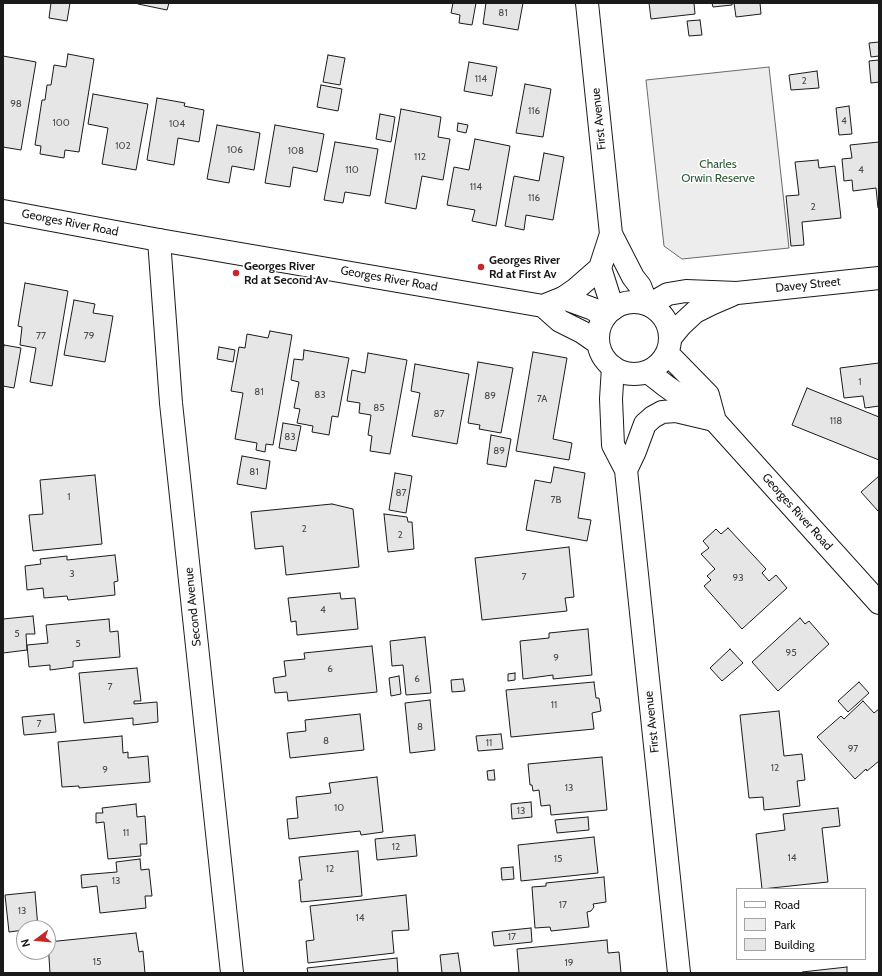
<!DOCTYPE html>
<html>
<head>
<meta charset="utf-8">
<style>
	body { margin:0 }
	#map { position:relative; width:882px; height:976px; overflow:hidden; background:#fff; font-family:Cabin,sans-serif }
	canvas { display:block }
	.frame { position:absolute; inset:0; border:4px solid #1a1a1a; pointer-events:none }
	.legend { position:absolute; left:736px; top:888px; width:130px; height:72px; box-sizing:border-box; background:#fff; border:1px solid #a3a3a3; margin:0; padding:5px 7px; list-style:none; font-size:12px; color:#1a1a1a }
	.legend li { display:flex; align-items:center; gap:8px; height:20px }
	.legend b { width:20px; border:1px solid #a3a3a3 }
	.north { position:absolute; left:16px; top:920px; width:40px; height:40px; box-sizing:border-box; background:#fff; border:1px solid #a3a3a3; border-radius:50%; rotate:254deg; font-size:11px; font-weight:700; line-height:16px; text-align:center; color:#1a1a1a }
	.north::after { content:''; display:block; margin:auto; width:14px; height:18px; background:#c62828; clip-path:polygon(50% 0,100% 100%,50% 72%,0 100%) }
</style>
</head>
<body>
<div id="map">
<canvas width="882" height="976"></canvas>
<div class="frame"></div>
<ul class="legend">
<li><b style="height:5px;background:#fff"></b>Road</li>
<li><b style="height:11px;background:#ededed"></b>Park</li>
<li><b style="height:11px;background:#e6e6e6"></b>Building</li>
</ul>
<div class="north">N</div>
</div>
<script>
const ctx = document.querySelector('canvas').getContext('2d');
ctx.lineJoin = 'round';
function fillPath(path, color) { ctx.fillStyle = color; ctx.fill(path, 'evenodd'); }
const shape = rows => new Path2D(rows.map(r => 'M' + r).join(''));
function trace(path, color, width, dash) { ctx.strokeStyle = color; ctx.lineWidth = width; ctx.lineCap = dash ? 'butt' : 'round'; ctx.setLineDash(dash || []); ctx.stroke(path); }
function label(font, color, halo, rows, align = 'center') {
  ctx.font = font + ' Cabin,sans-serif'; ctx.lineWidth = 3; ctx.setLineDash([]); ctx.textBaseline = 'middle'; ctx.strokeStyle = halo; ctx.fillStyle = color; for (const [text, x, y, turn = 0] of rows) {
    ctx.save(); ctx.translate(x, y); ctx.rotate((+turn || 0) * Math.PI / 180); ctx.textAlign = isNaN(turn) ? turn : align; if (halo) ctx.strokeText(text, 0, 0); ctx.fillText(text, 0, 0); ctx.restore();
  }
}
const green = shape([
	[769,67,789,248,682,259,664,246,646,80,769,67]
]);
const building = shape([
	[51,3,70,3,67,21,49,18,51,3],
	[138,3,169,3,167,10,138,4,138,3],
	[453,3,476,3,472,25,459,23,460,15,451,13,453,3],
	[486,3,523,3,518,30,483,24,486,3],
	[649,3,694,3,695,14,651,19,649,3],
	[712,3,732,3,732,5,713,7,712,3],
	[734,3,760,3,761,14,736,17,734,3],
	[700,20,702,35,689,36,687,21,700,20],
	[879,42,879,56,871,57,869,43,879,42],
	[68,54,94,59,79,152,65,150,64,158,40,154,41,146,35,145,42,100,45,100,47,85,51,85,54,65,66,67,68,54],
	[328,55,345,58,340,85,323,82,328,55],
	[3,56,36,62,21,150,3,147,3,56],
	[879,60,879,82,871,83,869,61,879,60],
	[469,62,497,67,492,96,464,91,469,62],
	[817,71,819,88,791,90,789,75,817,71],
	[525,84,551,89,543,137,516,133,525,84],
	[321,85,342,89,338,111,317,107,321,85],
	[93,94,148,104,136,170,102,164,108,128,88,124,93,94],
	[157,98,185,103,184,106,204,110,199,142,178,138,174,165,147,160,157,98],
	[849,106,852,134,839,135,836,108,849,106],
	[401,109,441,117,438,137,450,139,443,180,422,176,416,209,385,203,401,109],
	[380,114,395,117,391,142,376,139,380,114],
	[458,123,468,125,466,133,457,131,458,123],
	[217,125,260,133,254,170,232,166,229,183,207,179,217,125],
	[275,125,324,134,317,172,293,167,290,187,265,183,275,125],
	[475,139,510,146,496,226,472,221,475,210,447,205,454,167,469,170,475,139],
	[335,142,378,149,370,196,345,192,343,203,324,200,335,142],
	[879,142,879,208,878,208,876,188,853,191,852,180,844,181,842,159,852,158,850,145,879,142],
	[544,153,564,157,553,220,526,215,524,230,505,226,514,176,539,181,544,153],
	[818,160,819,168,835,166,841,218,802,222,804,245,791,246,786,196,799,195,795,162,818,160],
	[25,283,68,291,52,386,30,382,36,348,20,345,22,327,18,326,25,283],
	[74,300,95,304,93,313,113,316,105,362,64,355,74,300],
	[270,331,292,335,273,445,266,444,265,452,256,450,257,443,235,439,243,393,231,391,239,347,245,348,247,334,268,338,270,331],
	[4,345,21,348,14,388,3,386,3,352,4,345],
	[219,347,235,350,233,362,217,359,219,347],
	[304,350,349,358,338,417,332,416,329,435,312,432,313,426,297,423,300,409,294,408,299,382,291,380,294,359,303,360,304,350],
	[533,352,567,358,553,439,572,443,569,460,516,451,533,352],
	[368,353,407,360,390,454,370,451,372,436,368,435,371,415,359,413,360,403,347,401,352,370,365,373,368,353],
	[478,362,513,368,501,433,479,429,480,425,468,423,478,362],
	[879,363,879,406,865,408,863,396,844,398,840,368,879,363],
	[415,364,469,374,457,444,412,436,420,393,411,391,415,364],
	[807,388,879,417,879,460,792,425,807,388],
	[283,423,301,426,296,451,279,448,283,423],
	[491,435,511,439,506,467,487,464,491,435],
	[242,456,270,461,266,489,237,484,242,456],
	[554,467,585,473,578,518,591,520,587,541,526,530,535,480,551,483,554,467],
	[395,473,412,476,406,513,389,510,395,473],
	[95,475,102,544,33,551,29,515,43,514,40,480,95,475],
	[879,476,879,511,878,511,861,492,879,476],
	[332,504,353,509,359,567,286,575,283,546,255,549,251,512,332,504],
	[384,514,407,517,408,522,412,522,414,549,388,552,384,514],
	[728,528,766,569,762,573,769,581,776,575,787,588,742,629,704,586,711,580,707,576,715,569,701,554,709,548,703,541,716,529,721,534,728,528],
	[569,547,574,597,565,598,567,611,482,620,475,558,569,547],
	[115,555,118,581,114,582,115,595,68,600,67,596,44,598,43,588,27,590,25,566,41,564,40,559,67,556,67,560,115,555],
	[340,593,341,599,355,598,358,629,297,635,296,621,291,622,288,598,340,593],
	[33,616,35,634,26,634,27,650,3,653,3,619,33,616],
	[800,618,805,624,809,621,829,644,778,691,752,662,800,618],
	[109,619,110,632,118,631,120,657,73,661,73,667,50,670,50,665,29,667,27,645,48,643,46,625,109,619],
	[588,629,592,675,553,679,553,675,523,679,520,641,549,638,549,633,588,629],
	[425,637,431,693,406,695,403,665,392,666,390,641,425,637],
	[372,646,377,692,288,701,287,692,275,693,273,678,286,676,284,661,305,659,304,653,372,646],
	[730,649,743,663,722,681,710,668,730,649],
	[137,668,141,701,134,701,134,704,157,702,158,722,133,725,133,718,84,723,79,673,137,668],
	[515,673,515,680,508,681,508,674,515,673],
	[399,676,401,694,391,696,389,678,399,676],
	[463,679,465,691,452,692,451,680,463,679],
	[594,682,596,698,599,698,601,711,592,713,594,729,511,737,506,690,594,682],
	[859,682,869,693,848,712,838,701,859,682],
	[430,700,435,750,410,753,405,703,430,700],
	[863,701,874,713,879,709,879,761,867,771,866,769,855,779,817,737,841,716,844,719,863,701],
	[779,711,784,756,802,754,805,780,797,781,800,806,764,810,763,797,749,798,740,715,779,711],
	[54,714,56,732,24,735,22,717,54,714],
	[360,714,364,750,290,758,287,733,306,731,305,720,360,714],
	[501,734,503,749,478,751,476,736,501,734],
	[122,736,123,753,128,752,128,758,148,756,150,782,79,788,79,786,62,787,58,742,122,736],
	[602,757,607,810,551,815,550,805,541,806,539,790,533,791,532,785,530,785,528,764,602,757],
	[494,770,495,780,488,780,487,771,494,770],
	[377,777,383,832,361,835,360,831,289,839,287,819,298,818,296,797,331,793,329,783,377,777],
	[531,802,532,817,512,819,511,804,531,802],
	[136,804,137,817,145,816,147,844,140,844,141,856,108,859,104,822,96,823,96,813,103,813,102,808,136,804],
	[838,808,840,826,822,828,828,882,762,889,756,834,785,830,783,814,838,808],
	[588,817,589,830,557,833,555,820,588,817],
	[415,835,417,856,377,860,375,839,415,835],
	[594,837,598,873,521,881,518,845,594,837],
	[358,851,362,896,301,902,299,880,302,880,299,857,358,851],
	[140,859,141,870,149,869,152,896,145,896,146,908,100,913,97,886,82,888,81,875,117,872,116,862,140,859],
	[513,867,514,879,502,880,501,868,513,867],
	[604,877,606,902,593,904,594,907,591,911,587,912,589,927,551,931,550,927,535,928,532,887,546,886,546,883,604,877],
	[35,892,38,928,24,928,24,930,9,932,5,895,35,892],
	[406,895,409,930,392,931,394,953,308,963,306,941,314,940,310,906,406,895],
	[531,928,532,942,494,946,492,932,531,928],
	[136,933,139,952,143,951,145,973,50,973,48,942,136,933],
	[607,940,608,953,619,952,621,973,519,973,517,949,607,940],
	[458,953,461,973,442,973,440,955,458,953],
	[397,958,398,973,308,973,307,968,397,958],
	[847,967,847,973,802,973,802,972,847,967]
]);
const street = shape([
	[587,3,611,234,633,277,640,286,647,304],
	[611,234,600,268,613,309],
	[159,240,171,403,232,973],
	[563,298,576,289,600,268],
	[649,305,668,294,686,291,737,293,879,278],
	[671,337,681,325,695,312,711,304,732,295],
	[613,367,611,399,613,445,626,470,679,973],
	[626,470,635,451,645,424,653,417,662,412,676,411,714,420]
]);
const secondary = shape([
	[3,211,159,240,543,306,560,321,582,332,598,343],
	'598 338a36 36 0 1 1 72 0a36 36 0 1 1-72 0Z',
	[543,306,563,298,593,309,605,317],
	[667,353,708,395,715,421],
	[648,372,666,386,715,421,879,603]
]);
const markers = [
	[481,267,4,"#c62828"],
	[236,273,4,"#c62828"]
];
const numberNames = [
	["81",503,13],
	["114",481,79],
	["2",804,81],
	["98",16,104],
	["116",534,111],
	["4",844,121],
	["100",61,123],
	["104",177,124],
	["102",123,146],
	["106",235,150],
	["108",296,151],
	["112",420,157],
	["110",352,170],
	["4",861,170],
	["114",476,187],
	["116",534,198],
	["2",813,207],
	["77",41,336],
	["79",89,336],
	["1",860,382],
	["81",259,392],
	["83",320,395],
	["89",490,396],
	["7A",542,399],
	["85",379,408],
	["87",439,414],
	["118",836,421],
	["83",290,437],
	["89",499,451],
	["81",254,472],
	["87",401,493],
	["1",69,497],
	["7B",556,500],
	["2",304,529],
	["2",400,535],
	["3",72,574],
	["7",524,577],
	["93",738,578],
	["4",323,610],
	["5",17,634],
	["5",78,644],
	["95",791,653],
	["9",556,658],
	["6",330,669],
	["6",417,679],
	["7",110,687],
	["11",554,705],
	["7",39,724],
	["8",420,727],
	["8",326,741],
	["11",489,743],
	["97",853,749],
	["12",775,768],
	["9",105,770],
	["13",569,788],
	["10",339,808],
	["13",521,811],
	["11",126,833],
	["12",396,847],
	["14",792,858],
	["15",558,859],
	["12",330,869],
	["13",116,881],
	["17",563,905],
	["13",22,911],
	["14",360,918],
	["17",512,937],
	["15",97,962],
	["19",569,963]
];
const streetNames = [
	["First Avenue",599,119,-96],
	["Georges River Road",70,223,11],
	["Georges River Road",389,279,10],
	["Davey Street",808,285,-6],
	["Georges River Road",797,512,48],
	["Second Avenue",193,607,-96],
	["First Avenue",652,722,-96]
];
const parkNames = [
	["Charles",718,164],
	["Orwin Reserve",718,178]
];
const poiNames = [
	["Georges River",489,260],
	["Rd at First Av",489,274],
	["Georges River",244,266],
	["Rd at Second Av",244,280]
];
fillPath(green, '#ededed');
trace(green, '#6a6a6a', 1);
fillPath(building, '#e6e6e6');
trace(building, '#1a1a1a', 1);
trace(street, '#1a1a1a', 24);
trace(secondary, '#1a1a1a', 24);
trace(street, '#fff', 22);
trace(secondary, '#fff', 22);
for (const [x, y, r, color] of markers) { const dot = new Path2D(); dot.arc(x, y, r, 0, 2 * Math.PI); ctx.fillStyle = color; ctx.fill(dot); trace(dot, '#fff', 1.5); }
label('10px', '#4d4d4d', null, numberNames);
label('12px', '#1a1a1a', '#fff', streetNames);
label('12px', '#2b5a34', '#fff', parkNames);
label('bold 12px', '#1a1a1a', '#fff', poiNames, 'left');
</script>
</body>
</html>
